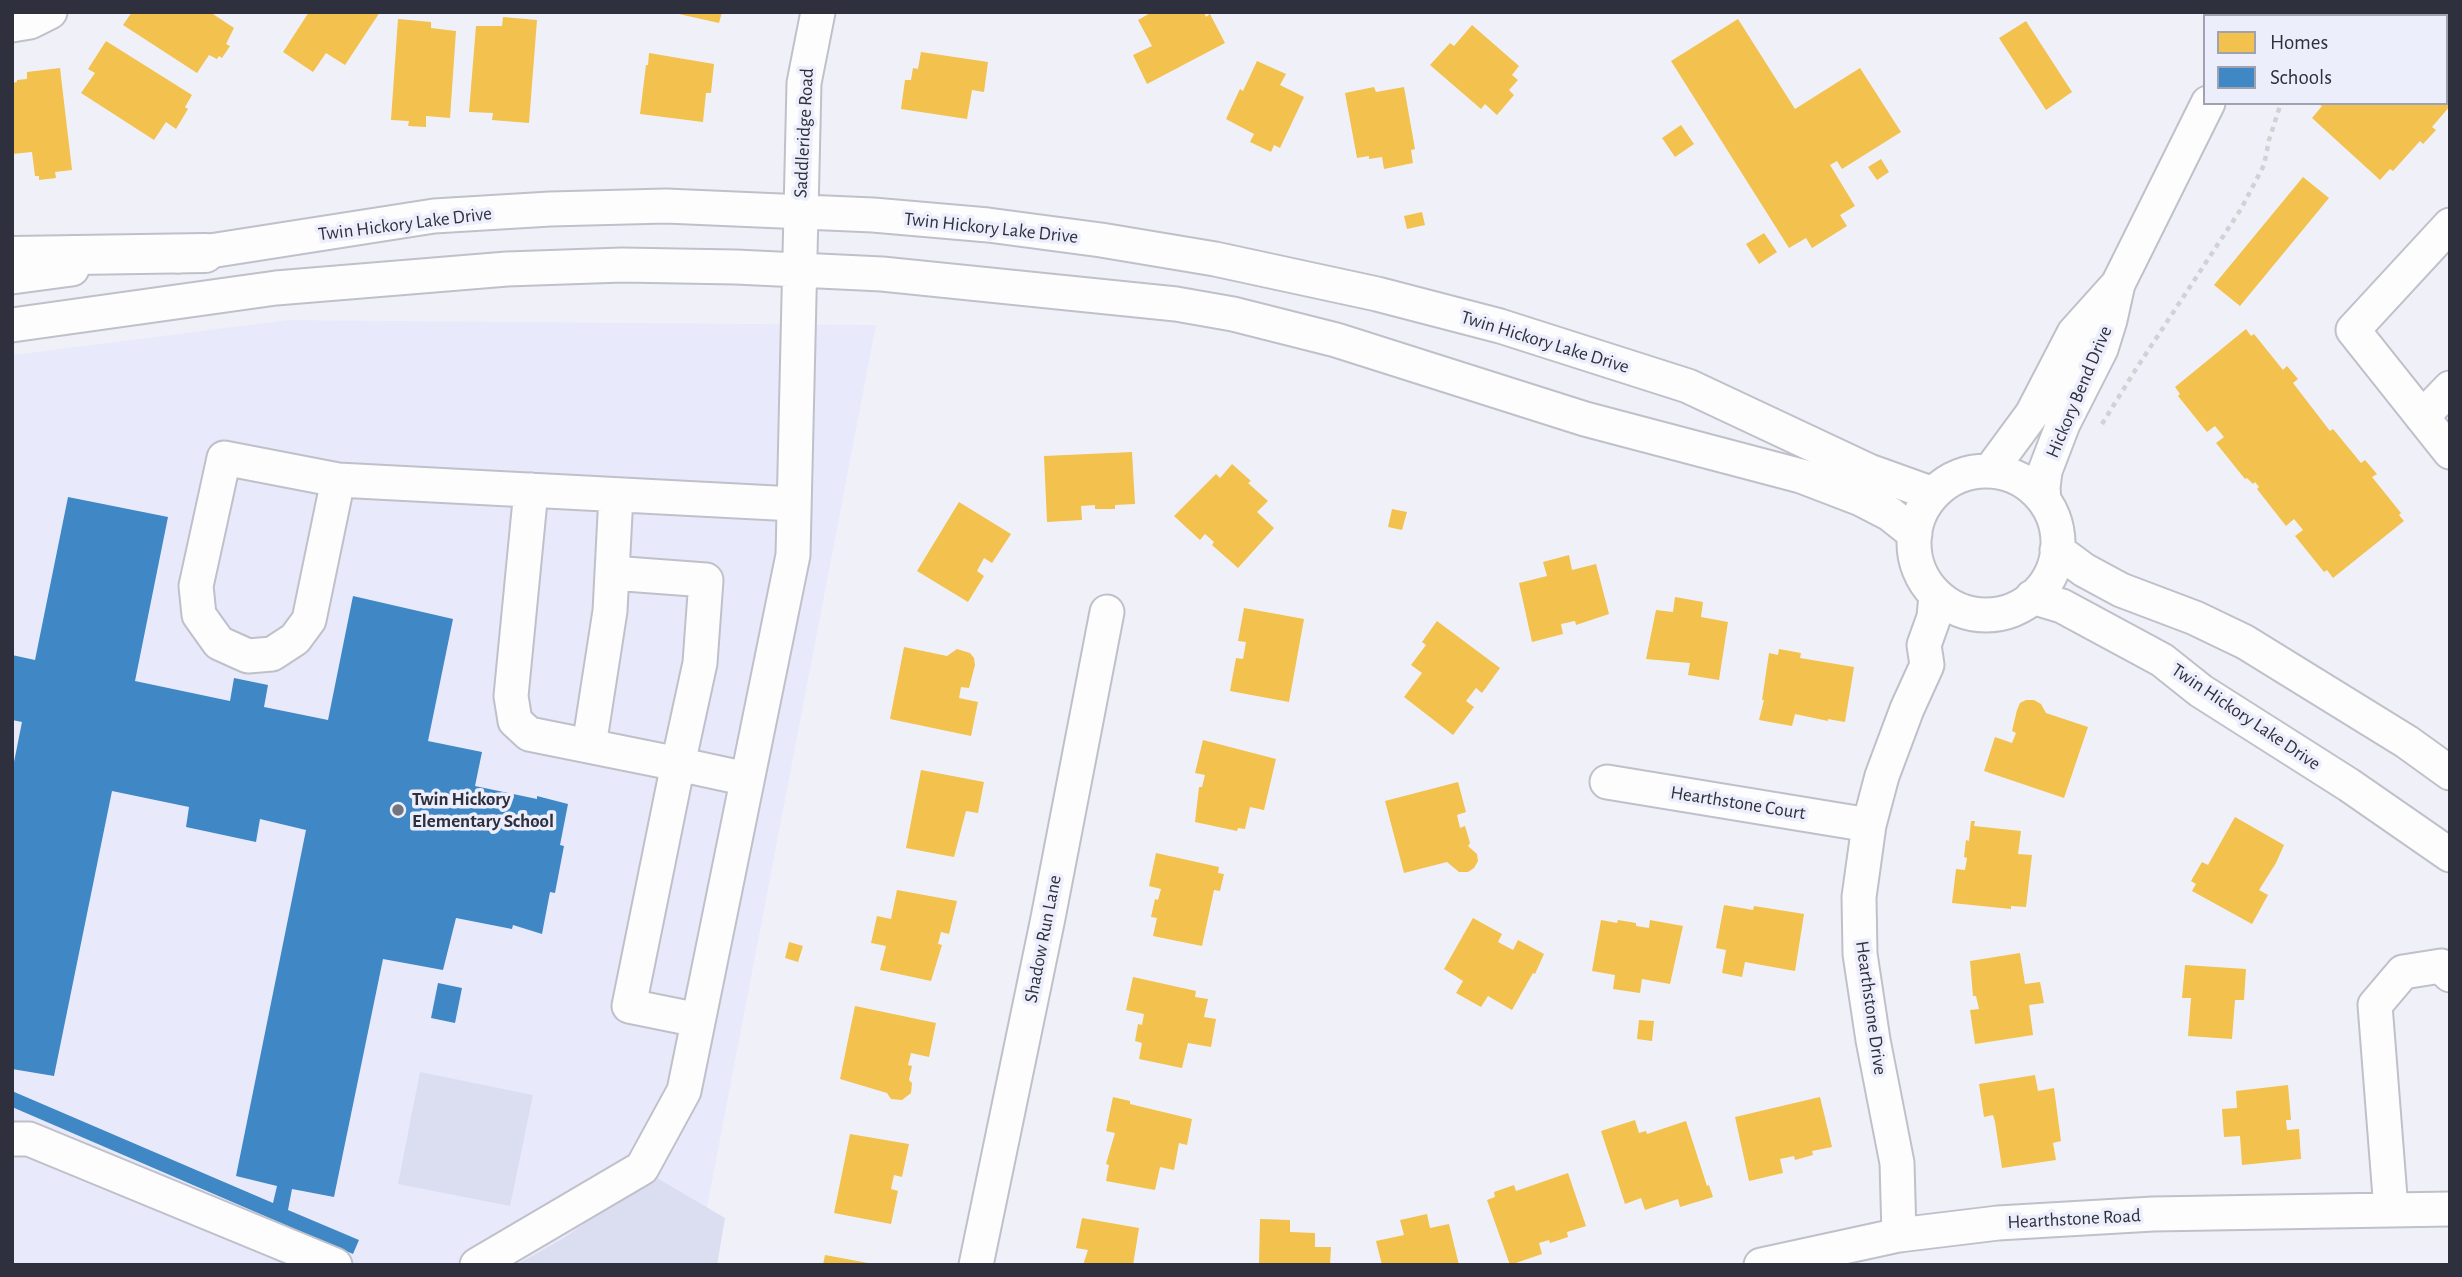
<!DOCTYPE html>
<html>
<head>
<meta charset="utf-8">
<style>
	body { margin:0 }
	#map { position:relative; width:2462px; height:1277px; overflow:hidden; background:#f0f1f8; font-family:"Alegreya Sans",sans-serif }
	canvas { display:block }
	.frame { position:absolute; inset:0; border:14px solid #2f303d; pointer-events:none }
	.legend { position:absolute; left:2203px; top:14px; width:245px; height:91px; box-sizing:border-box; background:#edeefc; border:2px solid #a1a2b0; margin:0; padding:9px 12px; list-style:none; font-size:21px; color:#2f303d }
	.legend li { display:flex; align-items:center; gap:14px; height:35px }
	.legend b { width:35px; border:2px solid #a1a2b0 }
</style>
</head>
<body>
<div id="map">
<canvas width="2462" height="1277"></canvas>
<div class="frame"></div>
<ul class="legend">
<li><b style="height:19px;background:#f2c14e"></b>Homes</li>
<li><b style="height:19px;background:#3f88c5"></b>Schools</li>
</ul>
</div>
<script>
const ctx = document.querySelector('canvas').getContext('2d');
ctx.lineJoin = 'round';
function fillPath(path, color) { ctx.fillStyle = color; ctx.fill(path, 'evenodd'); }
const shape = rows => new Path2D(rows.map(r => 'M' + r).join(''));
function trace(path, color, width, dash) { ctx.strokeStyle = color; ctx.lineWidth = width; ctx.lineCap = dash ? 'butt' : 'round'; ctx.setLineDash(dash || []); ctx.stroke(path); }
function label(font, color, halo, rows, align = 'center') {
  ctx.font = font + ' "Alegreya Sans",sans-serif'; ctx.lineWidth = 7; ctx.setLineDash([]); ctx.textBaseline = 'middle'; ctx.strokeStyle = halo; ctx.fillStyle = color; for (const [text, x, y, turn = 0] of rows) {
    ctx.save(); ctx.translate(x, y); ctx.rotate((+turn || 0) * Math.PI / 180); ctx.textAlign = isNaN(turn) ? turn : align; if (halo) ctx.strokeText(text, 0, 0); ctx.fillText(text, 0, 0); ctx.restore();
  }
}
const built = shape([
	[288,320,876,325,696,1265,12,1265,12,355]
]);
const green = shape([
	[420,1072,533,1095,510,1206,398,1184],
	[652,1175,725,1218,717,1265,516,1265,564,1238]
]);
const homes = shape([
	[132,12,210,12,234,28,226,44,230,46,222,58,219,56,217,59,209,55,197,73,123,25],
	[309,12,380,12,345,65,326,53,313,72,283,52],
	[670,12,722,12,719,23],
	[1152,12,1204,12,1206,17,1210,14,1225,43,1147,84,1133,55,1152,46,1138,20],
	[2401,12,2450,12,2450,106,2432,127,2436,130,2423,144,2420,141,2393,171,2390,169,2380,180,2312,118,2322,106,2320,105,2322,103,2446,103,2446,16,2398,16],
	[503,17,537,20,529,123,492,120,493,113,469,112,476,26,502,26],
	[398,19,431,22,431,28,456,31,450,118,426,116,426,127,408,126,409,121,391,120],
	[1738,19,1795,109,1860,68,1901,132,1842,169,1837,161,1830,165,1855,206,1840,215,1847,226,1812,248,1806,238,1789,248,1671,61],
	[2026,21,2072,92,2046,110,1999,38],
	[1472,25,1519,66,1512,75,1518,80,1509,90,1514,95,1497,115,1485,104,1481,109,1430,65,1450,43,1454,46],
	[106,41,192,95,185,107,188,109,176,129,166,122,154,140,81,93,95,73,88,69],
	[921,52,988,62,984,92,972,90,967,119,901,109,905,80,911,80,913,68,918,69],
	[649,53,714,64,711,93,706,93,703,122,640,114,646,65,648,65],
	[1257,61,1286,74,1280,85,1304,97,1280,148,1274,145,1271,152,1250,142,1254,134,1226,119,1240,89,1243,91],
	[60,68,72,170,55,172,56,178,39,180,39,176,35,176,32,152,12,154,12,83,17,82,17,80,27,79,27,72],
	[1374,87,1376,92,1404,87,1415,149,1411,150,1413,163,1384,169,1382,157,1369,159,1369,156,1357,158,1345,93],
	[1681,125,1694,144,1675,157,1662,138],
	[1881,159,1889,172,1877,180,1868,167],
	[2303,177,2329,198,2240,306,2214,285],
	[1422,212,1425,225,1407,229,1404,216],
	[1764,233,1777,252,1759,264,1746,244],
	[2246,329,2251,336,2254,334,2283,370,2287,366,2298,379,2293,383,2330,431,2333,429,2361,463,2365,460,2377,474,2372,477,2401,513,2399,515,2404,521,2333,578,2327,570,2324,572,2295,536,2303,530,2294,519,2286,526,2257,489,2259,487,2255,482,2253,484,2247,478,2245,479,2216,443,2224,437,2215,426,2207,432,2178,396,2180,394,2175,387],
	[1132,452,1135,504,1115,505,1115,509,1095,509,1095,505,1081,506,1082,520,1047,522,1044,456],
	[1232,464,1251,481,1248,483,1268,501,1257,512,1274,528,1238,568,1212,545,1214,542,1205,534,1200,540,1174,516,1216,474,1220,478],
	[959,502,1011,534,992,563,984,558,977,571,984,576,968,602,917,571],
	[1392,509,1407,512,1402,530,1388,527],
	[1569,555,1572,570,1596,564,1609,614,1576,625,1575,621,1561,624,1563,634,1532,642,1519,583,1547,576,1543,562],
	[1675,597,1703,602,1701,617,1728,622,1719,680,1688,675,1690,663,1646,659,1656,610,1673,612],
	[1244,608,1304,619,1289,702,1230,691,1236,658,1243,659,1246,642,1238,641],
	[1437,621,1500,668,1482,693,1476,688,1466,701,1474,707,1453,735,1404,697,1422,673,1411,665,1426,645,1422,642],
	[904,647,947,656,957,649,970,653,974,658,975,665,969,688,961,687,959,698,978,702,971,736,890,719],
	[1779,649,1801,653,1800,658,1854,667,1845,722,1828,719,1828,721,1795,714,1792,726,1759,720,1764,700,1762,700,1769,653,1778,655],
	[2026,700,2034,700,2041,704,2046,713,2088,727,2064,798,1984,771,1995,737,2012,743,2016,733,2012,731,2017,710,2020,703],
	[1203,740,1276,759,1264,810,1250,807,1245,829,1238,828,1237,831,1195,822,1199,787,1202,787,1205,775,1195,773],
	[921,770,984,782,978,813,966,811,954,857,906,848],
	[1458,782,1466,812,1457,815,1460,828,1465,826,1470,843,1468,846,1477,854,1478,861,1474,868,1468,872,1459,872,1447,862,1404,873,1385,801],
	[2235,817,2284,845,2276,863,2259,890,2268,895,2252,924,2192,891,2196,884,2191,881,2202,862,2208,865],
	[1971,821,1975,821,1974,826,2021,831,2018,854,2032,855,2026,907,2011,906,2011,909,1952,903,1956,869,1965,870,1967,858,1964,857,1966,840,1969,841],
	[1156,853,1219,867,1218,873,1224,874,1220,891,1214,890,1202,946,1153,936,1157,918,1151,917,1155,899,1158,900,1161,889,1149,886],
	[897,890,957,901,949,934,941,932,938,944,942,945,931,981,880,970,886,946,871,943,877,916,891,919],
	[1724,905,1753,910,1754,906,1804,914,1795,971,1745,962,1742,977,1722,973,1726,950,1716,948],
	[1473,918,1502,934,1498,942,1513,950,1518,940,1544,954,1535,974,1533,973,1512,1010,1488,996,1481,1007,1456,993,1463,981,1444,969],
	[1601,920,1617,923,1618,920,1636,923,1636,926,1649,928,1650,920,1683,926,1670,984,1642,979,1640,993,1613,989,1615,975,1592,971],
	[789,942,803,946,798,962,785,958],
	[2020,953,2025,984,2040,982,2044,1003,2029,1005,2033,1035,1975,1044,1970,1010,1979,1009,1976,996,1973,996,1970,961],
	[2185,965,2246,969,2244,1000,2235,1000,2232,1039,2188,1036,2191,998,2182,998],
	[1133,977,1196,991,1195,997,1208,999,1204,1017,1216,1019,1211,1047,1188,1043,1182,1068,1139,1059,1142,1043,1135,1041,1138,1024,1142,1025,1144,1014,1126,1010],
	[855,1006,936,1023,929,1057,911,1053,908,1065,912,1066,909,1080,912,1083,911,1093,902,1100,891,1099,887,1093,840,1079],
	[1639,1020,1654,1021,1652,1041,1637,1039],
	[2035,1075,2038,1091,2054,1088,2061,1141,2053,1143,2056,1160,2002,1168,1995,1122,1993,1115,1984,1117,1979,1084],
	[2288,1085,2291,1120,2286,1120,2287,1130,2299,1129,2301,1159,2242,1165,2240,1136,2224,1137,2222,1109,2237,1108,2236,1091],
	[1113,1097,1130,1101,1130,1104,1192,1119,1187,1145,1179,1143,1174,1170,1160,1167,1155,1190,1106,1181,1109,1165,1106,1164,1115,1133,1106,1131],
	[1820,1097,1832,1147,1812,1151,1813,1155,1795,1160,1794,1156,1780,1159,1783,1173,1749,1181,1735,1117],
	[1635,1120,1639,1133,1646,1131,1647,1134,1686,1121,1707,1186,1709,1185,1713,1197,1680,1207,1678,1199,1645,1210,1641,1198,1625,1204,1601,1131],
	[850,1134,909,1144,902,1177,894,1175,891,1189,898,1191,891,1224,834,1213],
	[1568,1173,1586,1226,1567,1232,1568,1237,1550,1243,1549,1240,1539,1243,1542,1254,1510,1265,1487,1200,1495,1197,1494,1192,1514,1185,1516,1191],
	[1427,1214,1430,1228,1449,1224,1459,1265,1382,1265,1376,1241,1404,1235,1400,1220],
	[1082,1218,1139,1228,1133,1265,1083,1265,1088,1250,1076,1248],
	[1260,1219,1290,1220,1290,1232,1315,1233,1315,1247,1331,1247,1330,1265,1259,1265],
	[825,1255,868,1263,868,1265,823,1265]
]);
const schools = shape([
	[68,497,168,517,135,681,230,701,234,678,268,685,264,707,328,720,353,596,453,619,428,741,482,752,475,786,537,799,537,796,568,804,560,845,564,846,555,893,550,892,542,934,513,925,512,929,456,918,443,970,383,959,334,1197,292,1189,288,1210,359,1240,353,1254,12,1107,12,1091,273,1203,277,1186,236,1176,306,830,260,819,256,842,186,827,189,807,112,791,54,1076,12,1069,12,772,22,722,12,720,12,655,35,660],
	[438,983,462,988,455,1023,431,1018]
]);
const path = shape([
	[2343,16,2344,12],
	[2102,424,2136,369,2241,209,2264,165,2269,140,2281,103]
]);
const minor = shape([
	[2245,16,2247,12],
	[12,25,30,22,50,12],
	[2450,225,2353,330,2450,452],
	[178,256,434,216,550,209,666,206,873,215,988,225,1101,240,1215,259,1377,294,1500,326,1688,386,1869,471,1933,494],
	[12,277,72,269],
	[2118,284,2208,103],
	[12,325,276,288,507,269,622,265,736,267,882,274,1176,304,1233,314,1336,340,1585,419,1801,476,1861,499,1890,514,1915,534],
	[2422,417,2450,388],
	[1990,471,2032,414,2074,333,2118,284,2110,320,2101,349,2063,424,2045,471,2043,488,2044,500],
	'1914 543a72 72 0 1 1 144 0a72 72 0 1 1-144 0Z',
	[338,480,309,620,295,639,272,654,248,656,219,643,199,615,196,586,224,458,338,480,794,504],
	[531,490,511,696,515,721,529,734,678,764,700,663,706,580,612,573],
	[2057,550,2084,570,2121,590,2195,618,2245,642,2407,742,2450,773],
	[2032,597,2062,606,2162,660,2201,691,2349,785,2450,855],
	[589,746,610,611,616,495],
	[1607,782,1869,825],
	[698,1020,629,1006,678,764,747,779],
	[12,1139,29,1139,335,1265],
	[2391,1210,2375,1005,2403,972,2441,966,2450,975],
	[1899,1235,1897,1163,1873,1040,1860,954,1859,897,1869,825,1882,776,1907,709,1927,665,1924,645,1934,617,1936,595],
	[477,1265,642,1168,684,1091,793,555,804,83,818,12],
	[976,1265,1048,918,1107,612],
	[1761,1265,1899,1235,1998,1223,2153,1214,2450,1209]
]);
const major = shape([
	[12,256,205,253]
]);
const markers = [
	[398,810,7,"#73747e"]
];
const streetNames = [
	["Saddleridge Road",804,133,-87],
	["Twin Hickory Lake Drive",405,224,-7],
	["Twin Hickory Lake Drive",991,228,6],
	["Twin Hickory Lake Drive",1545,342,17],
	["Hickory Bend Drive",2079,392,-67],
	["Twin Hickory Lake Drive",2246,717,34],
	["Hearthstone Court",1738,803,9],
	["Shadow Run Lane",1043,939,-79],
	["Hearthstone Drive",1871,1008,82],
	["Hearthstone Road",2074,1219,-3]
];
const poiNames = [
	["Twin Hickory",412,799],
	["Elementary School",412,821]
];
fillPath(built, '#e8eafb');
fillPath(green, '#dbddf1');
fillPath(homes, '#f2c14e');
fillPath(schools, '#3f88c5');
trace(minor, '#bfc0c9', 37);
trace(major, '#bfc0c9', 42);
trace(path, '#d1d2d4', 4.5, [5, 5]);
trace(minor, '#fdfdfe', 33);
trace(major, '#fdfdfe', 38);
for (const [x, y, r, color] of markers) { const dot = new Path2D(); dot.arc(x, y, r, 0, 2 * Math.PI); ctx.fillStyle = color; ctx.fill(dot); trace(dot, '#edeefc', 2.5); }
label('19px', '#2f303d', '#edeefc', streetNames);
label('bold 19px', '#2f303d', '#edeefc', poiNames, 'left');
</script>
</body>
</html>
